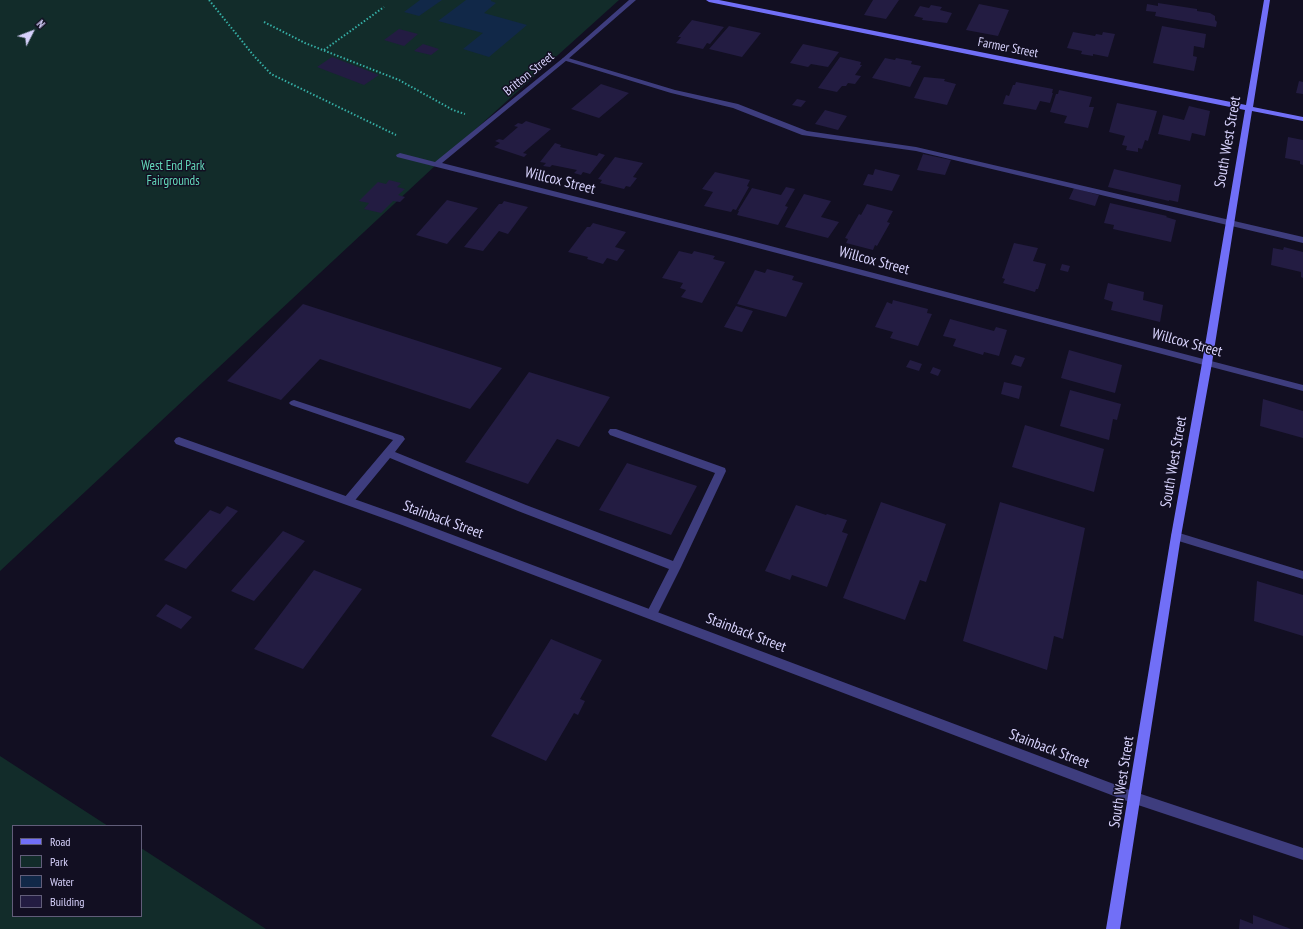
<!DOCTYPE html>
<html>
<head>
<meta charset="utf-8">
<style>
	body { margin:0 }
	#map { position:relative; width:1303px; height:929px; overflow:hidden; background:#120f22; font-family:"PT Sans Narrow",sans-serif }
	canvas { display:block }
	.legend { position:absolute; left:12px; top:825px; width:130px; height:92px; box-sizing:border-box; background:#120f22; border:1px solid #615d79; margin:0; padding:5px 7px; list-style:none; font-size:12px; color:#d7d2fc }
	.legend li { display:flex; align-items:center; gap:8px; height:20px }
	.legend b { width:20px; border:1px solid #615d79 }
	.north { position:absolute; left:12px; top:12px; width:40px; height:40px; -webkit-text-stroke:3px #120f22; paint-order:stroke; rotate:48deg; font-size:11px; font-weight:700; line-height:16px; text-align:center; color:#d7d2fc }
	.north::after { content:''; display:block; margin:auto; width:14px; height:18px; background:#d7d2fc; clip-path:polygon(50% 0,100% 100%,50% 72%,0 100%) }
</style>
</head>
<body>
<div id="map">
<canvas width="1303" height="929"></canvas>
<ul class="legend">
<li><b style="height:5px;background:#716ff7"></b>Road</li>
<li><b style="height:11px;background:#122c2a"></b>Park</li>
<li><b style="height:11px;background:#112848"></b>Water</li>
<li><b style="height:11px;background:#231c42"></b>Building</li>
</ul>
<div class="north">N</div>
</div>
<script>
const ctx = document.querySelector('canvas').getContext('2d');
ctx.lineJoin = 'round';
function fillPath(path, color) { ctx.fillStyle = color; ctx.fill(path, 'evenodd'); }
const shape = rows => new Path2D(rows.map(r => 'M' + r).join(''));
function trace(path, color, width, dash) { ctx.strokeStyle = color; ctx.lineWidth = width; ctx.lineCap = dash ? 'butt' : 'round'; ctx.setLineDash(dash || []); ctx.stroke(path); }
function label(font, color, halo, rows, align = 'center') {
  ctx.font = font + ' "PT Sans Narrow",sans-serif'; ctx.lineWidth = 3; ctx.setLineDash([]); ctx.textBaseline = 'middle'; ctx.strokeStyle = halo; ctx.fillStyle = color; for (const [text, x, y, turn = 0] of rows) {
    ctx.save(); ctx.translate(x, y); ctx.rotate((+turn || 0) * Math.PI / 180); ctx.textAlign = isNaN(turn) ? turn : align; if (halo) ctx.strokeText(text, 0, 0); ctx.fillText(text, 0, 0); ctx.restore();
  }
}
const green = shape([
	[0,0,619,0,437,164,0,571],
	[0,756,108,826,13,826,13,916,141,916,141,848,266,929,0,929]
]);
const water = shape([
	[420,0,442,0,419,16,404,12],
	[466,0,491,0,491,1,496,3,484,13,527,25,489,57,463,49,483,33,438,21]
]);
const building = shape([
	[873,0,899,0,886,19,864,15],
	[1158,3,1197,9,1197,11,1210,13,1215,16,1215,20,1217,22,1216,27,1155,16,1156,12,1146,11,1147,4,1158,6],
	[979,4,1009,10,998,36,966,30],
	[931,5,942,7,940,10,952,13,947,23,922,20,923,18,914,16,920,6,929,8],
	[692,20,724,27,710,44,707,43,703,49,676,43,681,37,678,37],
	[729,26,761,33,742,57,709,49],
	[1162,26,1206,34,1204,48,1194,46,1193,56,1197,57,1194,71,1153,63],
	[399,29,418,34,404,46,384,40],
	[1073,32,1095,36,1096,34,1102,35,1103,32,1115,34,1108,57,1093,54,1093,56,1081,54,1082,51,1067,48],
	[423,44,439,49,431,55,414,51],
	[803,44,839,52,828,67,811,64,808,67,790,63],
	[332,57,379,75,364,85,317,67],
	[840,57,861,62,860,65,862,65,855,75,861,76,855,84,848,83,846,86,842,86,837,92,818,88],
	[885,58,895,60,896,58,912,61,911,64,921,66,910,87,872,78],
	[924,77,945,79,944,81,956,84,947,105,914,98],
	[1299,81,1303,82,1303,94,1296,93],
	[1016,82,1053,89,1052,93,1053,93,1050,103,1040,101,1036,110,1003,104,1006,95,1009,96,1013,85,1015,85],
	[601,84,629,93,599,118,571,109],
	[1059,90,1092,97,1089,107,1094,107,1088,128,1064,123,1067,116,1050,112,1056,94,1058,94],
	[797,99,806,101,801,107,792,105],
	[1117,103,1157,111,1148,141,1145,140,1142,149,1138,148,1138,152,1126,150,1127,146,1122,145,1125,136,1109,132],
	[1189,106,1210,111,1205,136,1192,133,1190,141,1158,134,1163,115,1184,120],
	[825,110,847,116,838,130,815,124],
	[526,121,551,129,523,153,527,154,524,157,494,147,500,143,495,141,499,139,503,140,518,127,514,126,518,123,522,124],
	[1288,137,1303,140,1303,165,1300,164,1300,161,1285,158],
	[555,143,561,145,560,147,597,156,599,153,605,155,590,174,583,172,581,175,574,173,577,170,552,165,550,167,543,166,546,163,540,162],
	[923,154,951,160,945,175,917,170],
	[615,157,643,163,633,177,637,178,630,187,626,186,624,189,600,183,602,180,598,179],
	[875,169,900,175,892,191,863,185,868,174,873,175],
	[1114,169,1181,185,1178,202,1169,200,1169,201,1108,187],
	[715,172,750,180,747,186,749,187,736,210,733,209,731,212,704,206,713,192,702,189],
	[389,180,401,183,397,187,405,189,398,195,405,197,400,202,393,201,381,213,364,209,369,203,359,201,378,182,386,184],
	[786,187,795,189,785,206,788,207,778,225,737,215,739,211,738,211,752,188,781,195],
	[1074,188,1099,195,1095,206,1069,199],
	[804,194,831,201,821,217,839,222,828,238,785,227],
	[447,200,478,208,447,244,416,235],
	[504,201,528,207,508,234,499,231,483,251,464,247,499,204,502,204],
	[1110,203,1167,216,1166,217,1176,220,1171,242,1113,229,1114,225,1104,223],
	[867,204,893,211,887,222,890,223,877,246,875,245,873,250,846,243,848,239,845,238,859,214,861,215],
	[593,223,626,232,615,247,625,250,617,261,607,258,603,264,587,259,588,257,568,252,587,227,590,227],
	[1014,243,1038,248,1033,261,1046,264,1038,289,1036,289,1035,292,1003,283,1005,279,1002,278],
	[1284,247,1303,252,1303,278,1301,277,1301,272,1271,265,1273,248,1283,250],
	[679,251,692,254,694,251,715,256,713,259,725,262,702,303,681,297,686,290,680,288,683,283,662,278],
	[1062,264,1070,266,1068,272,1060,270],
	[767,269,794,276,792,280,803,283,786,317,737,304,755,270,765,273],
	[1108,283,1144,292,1143,300,1163,305,1160,322,1111,310,1113,302,1104,299],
	[893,300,928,309,927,313,932,314,918,346,890,338,893,332,875,327,887,302,892,304],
	[303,304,502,368,470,409,320,359,281,400,227,381],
	[736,306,753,311,742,332,724,327],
	[950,319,994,331,996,327,1007,330,999,356,984,352,983,355,953,346,956,339,943,336],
	[1069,350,1122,365,1115,393,1061,378],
	[1015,355,1025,358,1021,367,1011,364],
	[910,360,922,364,919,371,906,367],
	[933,367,941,370,938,376,930,373],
	[529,372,610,397,579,447,557,439,528,484,465,462],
	[1004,382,1022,386,1019,399,1001,394],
	[1070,390,1121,404,1117,420,1113,419,1109,440,1060,426],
	[1263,399,1303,411,1303,438,1260,426],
	[1025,425,1104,449,1094,492,1012,467],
	[627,463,697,486,671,535,599,510],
	[881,502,946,524,926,582,920,580,905,620,843,598],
	[1000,502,1085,528,1063,639,1054,636,1047,670,963,641],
	[796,505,826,515,827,514,847,520,842,532,848,534,827,587,792,575,790,580,765,571],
	[227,506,238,511,186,569,164,560,210,510,220,514],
	[283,531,305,541,254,601,231,591],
	[314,570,362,589,303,669,254,649],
	[1257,581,1303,595,1303,636,1254,621],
	[166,604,192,617,181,629,156,616],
	[551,639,602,660,580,699,585,701,578,715,574,713,546,761,491,736],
	[1253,915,1291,929,1239,929,1240,919,1253,924]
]);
const path = shape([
	[209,0,254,56,271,74,396,135],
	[264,22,305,43,399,80,453,110,465,114],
	[324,50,384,7]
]);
const lane = shape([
	[565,57,675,90,738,104,807,131,916,147,1303,237,1303,243,916,151,802,135,733,108,671,93,563,60,562,59,565,57],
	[294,400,403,436,405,439,395,452,526,505,673,561,715,473,610,435,608,432,610,429,616,429,725,468,726,471,681,567,656,617,652,619,648,617,646,614,669,569,518,511,390,458,352,504,344,504,343,501,344,498,393,440,291,405,289,403,291,401,294,400],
	[1176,532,1303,571,1303,579,1172,539,1171,536,1172,533,1176,532]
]);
const street = shape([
	[629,0,636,0,567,60,442,163,736,237,1303,385,1303,391,731,241,397,157,396,155,400,153,435,162,563,58,629,0],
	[179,437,405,517,1135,792,1303,848,1303,860,1135,804,397,523,176,444,174,441,176,438,179,437]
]);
const secondary = shape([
	[706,0,719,0,1246,105,1264,0,1270,0,1253,107,1303,117,1303,121,1252,111,1212,363,1181,536,1120,929,1106,929,1171,536,1202,363,1245,110,709,2,706,0]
]);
const farStreetnames = [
	["Farmer Street",1008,48,11],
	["Britton Street",529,74,-39]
];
const farParknames = [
	["West End Park",173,166],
	["Fairgrounds",173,181]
];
const streetNames = [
	["South West Street",1228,142,-80],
	["Willcox Street",560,181,14],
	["Willcox Street",874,261,15],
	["Willcox Street",1187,343,15],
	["South West Street",1174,462,-80],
	["Stainback Street",443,520,20],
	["Stainback Street",746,633,21],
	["Stainback Street",1049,749,21],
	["South West Street",1122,782,-81]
];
fillPath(green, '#122c2a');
fillPath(water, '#112848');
fillPath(building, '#231c42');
trace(path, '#35aea5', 2, [1.5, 2]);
fillPath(lane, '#3e3d7e');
fillPath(street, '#3e3d7e');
fillPath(secondary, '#716ff7');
label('13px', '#d7d2fc', '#120f22', farStreetnames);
label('13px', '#63d8b9', '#120f22', farParknames);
label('15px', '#d7d2fc', '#120f22', streetNames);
</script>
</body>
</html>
